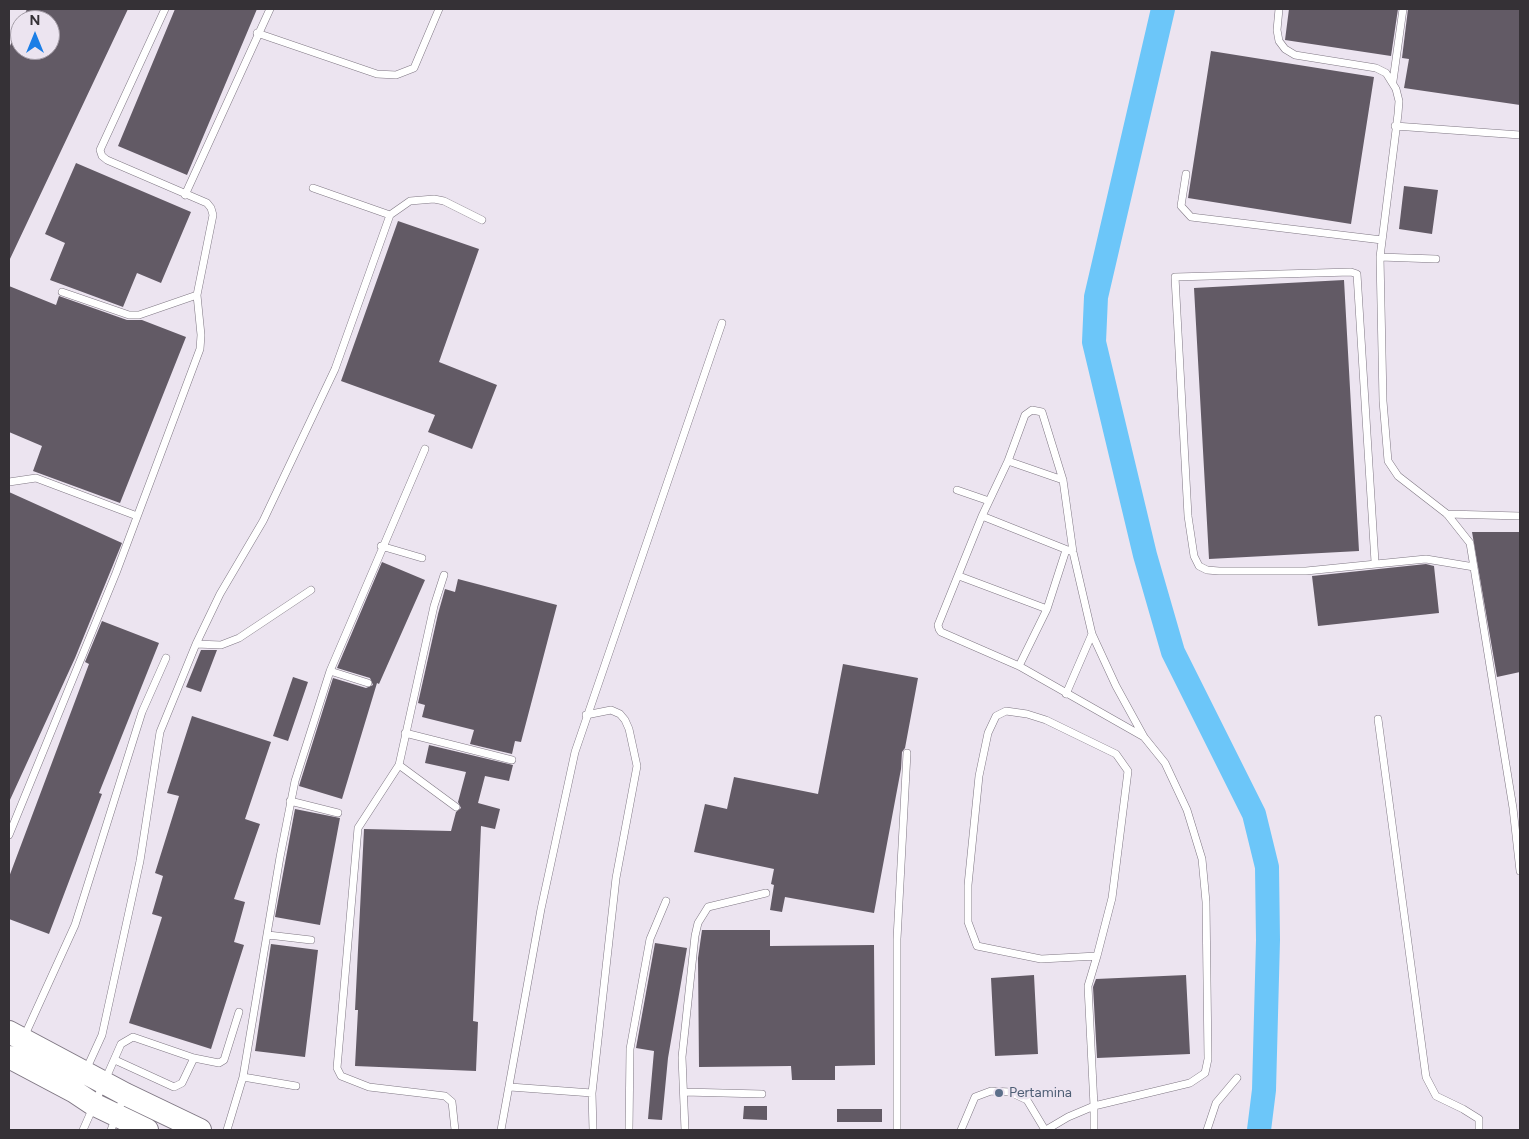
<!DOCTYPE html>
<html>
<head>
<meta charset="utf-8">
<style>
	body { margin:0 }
	#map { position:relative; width:1529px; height:1139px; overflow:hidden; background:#ece4f0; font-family:Figtree,sans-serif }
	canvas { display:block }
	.frame { position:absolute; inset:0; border:10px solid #353136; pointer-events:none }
	.north { position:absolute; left:10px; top:10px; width:50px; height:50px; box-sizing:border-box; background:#ece4f0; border:1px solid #a39ca6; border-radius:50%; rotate:0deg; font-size:14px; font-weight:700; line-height:20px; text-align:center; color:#353136 }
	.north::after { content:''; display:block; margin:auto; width:18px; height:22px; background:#1b7ee6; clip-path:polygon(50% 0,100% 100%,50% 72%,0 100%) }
</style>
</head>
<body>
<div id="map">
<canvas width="1529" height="1139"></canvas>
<div class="frame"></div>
<div class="north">N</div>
</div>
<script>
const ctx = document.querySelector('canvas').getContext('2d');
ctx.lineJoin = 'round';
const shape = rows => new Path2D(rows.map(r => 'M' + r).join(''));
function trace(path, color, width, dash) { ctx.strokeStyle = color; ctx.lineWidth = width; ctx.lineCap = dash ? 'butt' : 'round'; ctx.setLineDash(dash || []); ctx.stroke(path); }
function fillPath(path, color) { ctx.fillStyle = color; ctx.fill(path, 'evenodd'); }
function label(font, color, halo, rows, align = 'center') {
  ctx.font = font + ' Figtree,sans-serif'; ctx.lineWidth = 5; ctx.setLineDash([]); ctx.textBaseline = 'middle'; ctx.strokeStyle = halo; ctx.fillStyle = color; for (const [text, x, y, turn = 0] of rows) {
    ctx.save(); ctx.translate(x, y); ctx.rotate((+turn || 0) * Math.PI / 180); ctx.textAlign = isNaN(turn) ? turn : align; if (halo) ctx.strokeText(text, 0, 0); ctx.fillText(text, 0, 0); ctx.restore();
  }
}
const river = shape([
	[1163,9,1096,297,1094,342,1145,555,1173,652,1254,814,1267,867,1268,940,1264,1090,1259,1130]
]);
const building = shape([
	[27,9,128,9,9,261,9,48,20,24,20,50,50,50,50,20,22,20],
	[175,9,257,9,187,175,118,146],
	[1289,9,1398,9,1391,56,1285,40],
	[1408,9,1520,9,1520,105,1404,88,1409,59,1402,58],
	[1211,51,1374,77,1351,224,1188,198],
	[76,163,191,212,161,283,137,273,123,307,50,280,65,243,45,234],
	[1404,186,1438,190,1432,234,1399,229],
	[398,221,479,249,439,362,497,385,472,449,428,432,435,415,341,381],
	[1344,280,1359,551,1209,559,1194,288],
	[9,286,56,305,59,296,127,320,142,320,186,337,120,503,33,471,42,446,9,432],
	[9,492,122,543,75,658,9,802],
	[1472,532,1520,532,1520,672,1497,677],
	[382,562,425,580,379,684,377,683,342,799,299,786,333,678,366,688,373,685,370,678,337,668],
	[1426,564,1434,566,1439,613,1318,626,1312,576],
	[458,579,557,605,521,742,515,741,512,754,470,744,474,730,422,717,425,705,418,703,438,614,445,589,455,592],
	[102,621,159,643,99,793,102,794,49,934,9,919,9,877,89,664,85,662],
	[201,650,217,650,201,692,186,687],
	[843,664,918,678,905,748,902,752,901,769,874,913,785,897,782,912,770,910,774,885,771,884,774,869,694,852,705,804,727,809,734,777,818,794],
	[293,677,308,682,288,741,273,736],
	[192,716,271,742,245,819,260,824,234,899,245,902,234,942,244,945,211,1049,129,1023,162,917,152,914,163,876,155,873,179,796,167,793],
	[429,745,513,765,509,781,485,776,478,803,500,809,495,829,481,826,473,1021,478,1022,476,1071,355,1066,358,1010,355,1010,364,829,451,831,456,812,461,808,458,802,466,772,425,763],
	[295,809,340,818,320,925,275,917],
	[702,930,770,930,770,946,874,945,875,1065,835,1066,835,1080,792,1080,791,1066,699,1067,698,958],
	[655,943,687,948,668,1058,662,1120,648,1119,654,1051,636,1048],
	[271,944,318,950,305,1057,255,1051],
	[1034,975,1038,1054,995,1056,991,978],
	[1186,975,1190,1054,1097,1058,1093,987,1096,979],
	[744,1106,767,1106,767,1120,743,1119],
	[837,1109,882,1109,882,1122,837,1122]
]);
const service = shape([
	[165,9,100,150,102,156,107,160,207,203,211,208,213,215,197,295],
	[1279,9,1277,30,1279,41,1285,49,1295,55,1376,68,1386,73,1396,89,1399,101,1398,114,1380,257,1383,401,1388,461,1398,476,1447,514,1470,543,1513,808,1520,871],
	[257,33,377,74,396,75,414,68,439,9],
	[1393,81,1403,9],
	[1395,126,1520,135],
	[1186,174,1181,206,1191,217,1382,240],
	[313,188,390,215],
	[185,195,270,9],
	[1380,257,1436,259],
	[1008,461,1063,480],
	[9,482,36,478,137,516],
	[957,490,989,501],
	[1447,514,1520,516],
	[982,516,1070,551],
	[381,546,422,558],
	[1375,562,1357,274,1351,272,1175,277,1188,516,1194,556,1199,566,1207,570,1219,571,1306,571,1426,559,1474,567],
	[444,575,434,606,399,765,358,828,337,1068,341,1076,369,1087,445,1096,452,1102,455,1130],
	[959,576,1047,609],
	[196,644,221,645,239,638,311,590],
	[1019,666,1047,609,1066,550],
	[330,671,368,683],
	[1066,694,1092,634],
	[586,715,611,710,620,714,625,720,629,729,637,766,616,878,592,1093],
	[1378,719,1426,1077,1436,1096,1463,1109,1479,1119,1479,1130],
	[405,733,512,760],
	[399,765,456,807],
	[290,801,338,813],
	[9,835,116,573,200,349,201,335,197,295,139,315,129,315,62,292],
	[268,935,311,940],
	[24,1037,75,925,142,712,166,658],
	[115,1060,174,1087,182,1083,194,1058],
	[86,1070,102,1035,140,861,160,732,196,644,220,594,263,521,335,369,390,215,410,201,434,199,444,201,482,220],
	[243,1077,296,1086],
	[510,1087,592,1093,593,1130],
	[684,1092,762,1094],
	[83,1130,121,1044,133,1037,194,1058,219,1063,224,1060,239,1012],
	[111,1130,124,1096],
	[227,1130,243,1077,280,857,295,781,330,671,425,449],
	[501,1130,541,909,575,752,722,323],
	[629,1130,630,1049,650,939,666,901],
	[685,1130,682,1057,695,936,698,923,708,907,766,893],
	[897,1130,897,939,907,753],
	[961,1130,975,1097,991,1091,1010,1092,1027,1100,1045,1130],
	[1046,1130,1068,1117,1094,1106,1088,986,1097,956,1112,898,1128,771,1116,754,1046,720,1027,714,1006,711,996,716,988,733,979,776,968,885,968,922,977,946,1041,959,1097,956],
	[1094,1130,1094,1106,1190,1083,1205,1073,1208,1059,1206,902,1202,859,1187,810,1165,763,1144,737,1116,686,1092,634,1073,552,1063,480,1042,412,1032,410,1025,415,1008,461,982,516,938,625,939,629,941,632,1019,666,1144,737],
	[1207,1130,1216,1103,1237,1078]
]);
const trunk = shape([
	[9,1032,125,1094,200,1130],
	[9,1057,75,1092,93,1104,147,1130]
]);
const markers = [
	[999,1093,5,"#5c6f8a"]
];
const serviceNames = [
	["Pertamina",1009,1093]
];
trace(river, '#6cc6f9', 24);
fillPath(building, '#625a65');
trace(service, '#7f7783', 8);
trace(trunk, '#7f7783', 24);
trace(service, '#fff', 7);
trace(trunk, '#fff', 22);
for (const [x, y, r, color] of markers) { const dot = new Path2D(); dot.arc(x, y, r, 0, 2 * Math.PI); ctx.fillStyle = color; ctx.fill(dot); trace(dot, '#ece4f0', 2); }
label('14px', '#4e5e75', '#ece4f0', serviceNames, 'left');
</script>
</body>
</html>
